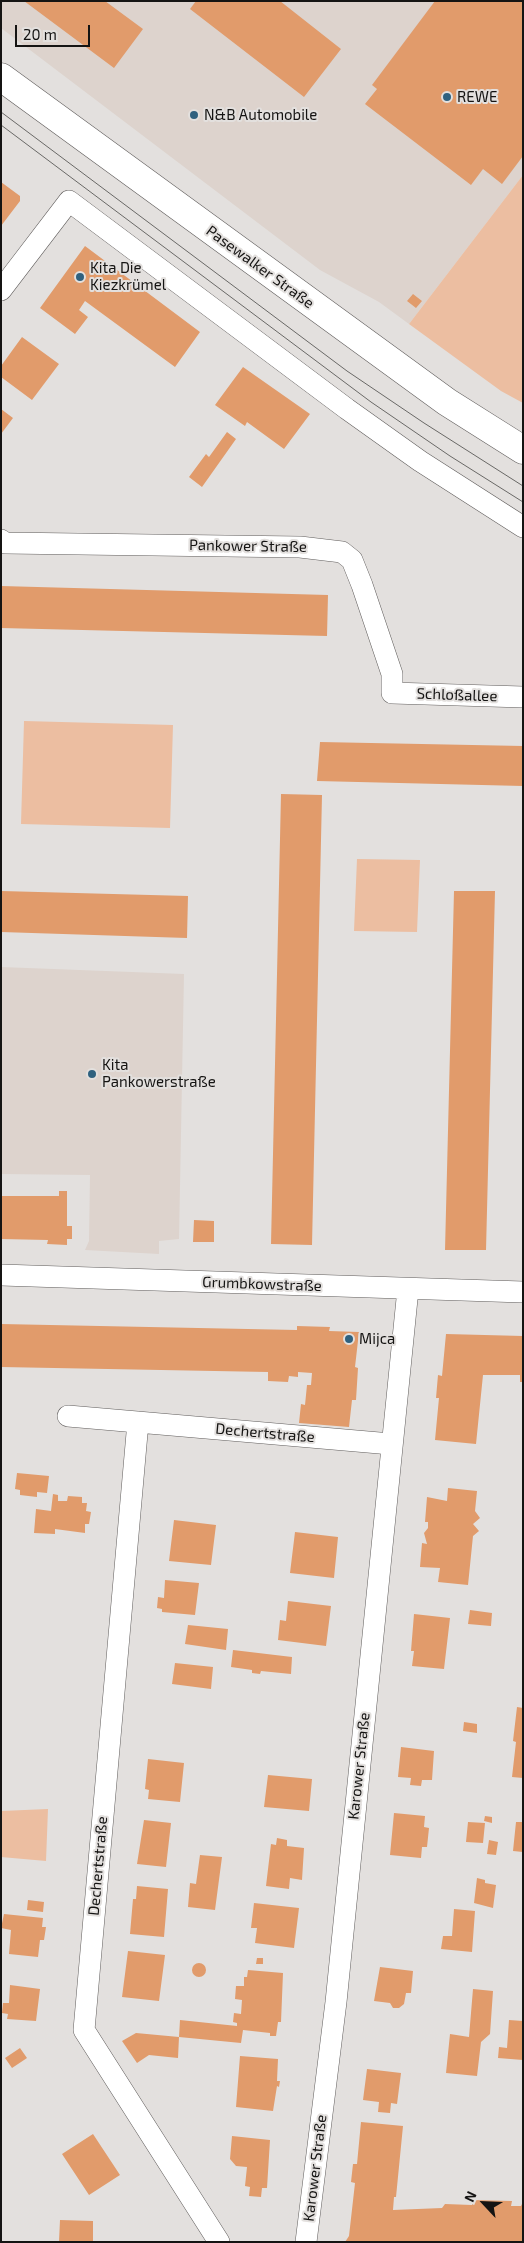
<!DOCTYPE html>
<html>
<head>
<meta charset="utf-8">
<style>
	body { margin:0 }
	#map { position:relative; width:524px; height:2243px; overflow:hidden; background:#e3e0de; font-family:"Exo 2",sans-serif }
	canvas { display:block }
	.frame { position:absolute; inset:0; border:2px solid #151413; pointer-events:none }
	.north { position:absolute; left:459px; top:2178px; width:50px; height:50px; -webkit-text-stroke:4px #e3e0de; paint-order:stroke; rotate:295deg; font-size:14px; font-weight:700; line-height:20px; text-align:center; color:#151413 }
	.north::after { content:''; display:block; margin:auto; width:18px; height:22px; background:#151413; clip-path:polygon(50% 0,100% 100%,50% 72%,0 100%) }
	.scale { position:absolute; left:15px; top:25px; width:75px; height:22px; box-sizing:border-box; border:2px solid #151413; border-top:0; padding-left:6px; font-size:15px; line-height:18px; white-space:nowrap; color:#151413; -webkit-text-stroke:4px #e3e0de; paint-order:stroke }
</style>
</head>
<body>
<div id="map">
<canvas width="524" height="2243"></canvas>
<div class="frame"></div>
<div class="north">N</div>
<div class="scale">20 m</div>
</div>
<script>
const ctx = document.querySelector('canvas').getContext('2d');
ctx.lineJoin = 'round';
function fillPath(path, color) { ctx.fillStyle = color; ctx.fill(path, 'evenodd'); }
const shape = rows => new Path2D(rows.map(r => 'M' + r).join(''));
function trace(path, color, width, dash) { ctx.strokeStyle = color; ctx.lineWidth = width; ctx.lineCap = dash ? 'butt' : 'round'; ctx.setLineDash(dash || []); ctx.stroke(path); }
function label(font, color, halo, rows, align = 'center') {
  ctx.font = font + ' "Exo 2",sans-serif'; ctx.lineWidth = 4; ctx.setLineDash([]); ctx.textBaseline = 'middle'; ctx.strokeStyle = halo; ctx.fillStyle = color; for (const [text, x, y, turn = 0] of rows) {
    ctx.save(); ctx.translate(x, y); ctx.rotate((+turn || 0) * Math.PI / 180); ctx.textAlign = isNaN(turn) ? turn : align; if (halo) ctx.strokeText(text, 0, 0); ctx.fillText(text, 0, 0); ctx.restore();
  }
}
const built = shape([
	[1,1,523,1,523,175,409,324,379,302,320,270,1,28],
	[1,967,184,974,179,1239,159,1241,159,1254,85,1250,89,1241,90,1175,1,1174]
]);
const green = shape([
	[523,175,523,403,501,391,409,324],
	[24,721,173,725,170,828,21,824],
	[357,859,420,860,417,932,354,931],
	[48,1809,46,1861,1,1857,1,1811]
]);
const building = shape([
	[24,1,105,1,143,29,114,68],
	[196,1,280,1,341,49,304,97,190,9],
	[435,1,523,1,523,156,502,184,483,169,471,185,365,104,377,89,372,85],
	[1,182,20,196,20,201,1,226],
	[85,246,200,332,175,367,85,301,79,310,88,317,75,334,40,308],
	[413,294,422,301,416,308,407,301],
	[22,337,59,364,32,400,1,377,1,366],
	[243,367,310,414,284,449,247,422,245,426,215,405],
	[1,409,13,418,1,434],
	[227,432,236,439,202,487,189,477,206,454,209,457],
	[1,586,328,595,327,636,1,628],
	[320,742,523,746,523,786,317,781],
	[281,794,322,795,312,1245,271,1244],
	[1,891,188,896,187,938,1,932],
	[454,891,495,891,486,1250,445,1250],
	[59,1191,67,1191,67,1226,72,1226,72,1239,67,1239,67,1245,47,1244,48,1240,1,1239,2,1196,59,1196],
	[194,1220,214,1221,214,1242,193,1242],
	[1,1324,297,1330,297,1326,330,1327,329,1331,359,1332,355,1367,358,1368,356,1400,352,1400,349,1427,299,1423,301,1404,305,1405,307,1385,311,1385,312,1373,298,1372,298,1377,289,1376,288,1382,268,1381,268,1372,1,1367],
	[446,1334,523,1336,523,1382,520,1382,520,1375,483,1375,476,1444,435,1440,439,1398,436,1398,438,1375,442,1376],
	[17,1473,49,1476,47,1493,37,1492,37,1497,20,1495,20,1490,15,1489],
	[448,1488,477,1491,475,1511,480,1518,473,1524,479,1531,473,1536,468,1585,438,1582,440,1568,420,1567,422,1543,427,1544,424,1533,428,1528,428,1522,425,1522,427,1497,447,1501],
	[53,1494,58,1495,58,1501,67,1501,68,1496,82,1497,82,1503,87,1503,86,1511,91,1512,89,1524,85,1524,85,1533,55,1529,55,1534,34,1533,36,1509,51,1511],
	[174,1520,216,1525,211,1565,169,1561],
	[295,1532,338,1537,334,1578,290,1573],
	[165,1580,199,1583,195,1615,162,1612,162,1609,157,1608,158,1597,164,1598],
	[288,1601,331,1606,326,1646,278,1640,280,1620,286,1621],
	[470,1610,492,1613,491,1626,468,1624],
	[414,1614,450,1618,444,1669,412,1666,414,1651,411,1651],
	[188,1625,228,1629,226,1650,185,1644],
	[233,1650,292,1657,291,1674,261,1671,260,1674,252,1673,252,1670,231,1667],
	[175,1663,213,1667,211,1689,172,1684],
	[517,1707,523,1708,523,1778,512,1777,516,1742,513,1741],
	[464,1722,477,1724,477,1733,463,1731],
	[401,1747,434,1751,432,1780,422,1780,421,1786,410,1785,411,1778,398,1777],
	[148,1759,184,1763,180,1802,148,1799,149,1790,145,1789],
	[268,1775,312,1779,309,1811,264,1807],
	[394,1813,425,1816,424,1827,429,1828,427,1847,422,1847,421,1858,390,1855],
	[485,1816,492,1817,492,1823,484,1821],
	[144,1820,171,1823,166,1867,137,1864],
	[468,1822,485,1823,483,1843,466,1842],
	[516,1822,523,1822,523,1852,513,1851],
	[277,1838,287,1840,287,1846,304,1848,302,1880,290,1878,289,1889,266,1886,271,1844,276,1845],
	[489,1840,498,1842,496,1855,487,1854],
	[200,1855,222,1857,215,1910,188,1907,190,1883,196,1884],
	[477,1878,485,1880,485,1883,496,1885,493,1908,474,1903],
	[137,1886,168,1889,164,1937,130,1934,133,1899,136,1899],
	[28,1900,44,1902,43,1912,27,1910],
	[254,1903,299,1908,294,1948,255,1943,257,1928,251,1928],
	[454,1909,475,1911,472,1952,441,1949,443,1936,452,1936],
	[4,1914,43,1918,42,1927,46,1927,44,1940,40,1940,38,1957,9,1954,11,1930,1,1928],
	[128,1951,165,1955,159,2001,122,1997],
	[257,1958,263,1958,263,1964,256,1964],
	'192 1970a7 7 0 1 1 14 0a7 7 0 1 1-14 0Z',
	[380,1967,413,1971,411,1993,406,1993,404,2004,399,2008,393,2008,390,2003,374,2001],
	[248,1970,283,1973,281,2022,278,2022,276,2036,270,2036,270,2033,243,2030,241,2043,179,2037,180,2020,237,2026,237,2023,233,2022,234,2013,241,2014,242,2000,235,1999,236,1986,244,1986,244,1977,247,1977],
	[10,1985,40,1989,36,2021,7,2019,8,2014,2,2013,3,2003,9,2003],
	[473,1989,493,1991,490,2034,481,2042,477,2076,446,2073,450,2034,469,2037],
	[509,2020,523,2021,523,2060,498,2058,499,2047,507,2048],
	[136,2033,179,2037,178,2058,149,2055,137,2063,122,2041],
	[20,2048,27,2058,12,2068,5,2058],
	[240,2056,278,2059,277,2081,280,2081,279,2087,277,2086,273,2111,236,2107],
	[367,2069,401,2073,397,2104,391,2103,390,2113,378,2112,379,2102,363,2100],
	[361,2122,403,2126,396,2197,394,2197,393,2210,442,2208,445,2204,472,2205,472,2200,512,2201,511,2206,521,2206,523,2202,523,2242,345,2242,349,2236,355,2183,351,2182,353,2164,357,2164],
	[93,2134,120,2175,89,2195,62,2154],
	[232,2136,270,2140,267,2188,262,2188,261,2197,249,2196,250,2187,245,2186,247,2167,236,2166,230,2159],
	[60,2220,93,2221,93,2242,59,2242]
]);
const street = shape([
	[1,290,69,201,347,409,420,461,523,527],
	[1,540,5,543,300,547,342,552,352,560,362,585,392,674,392,693,523,697],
	[1,1275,523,1292],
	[68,1416,391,1444],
	[138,1422,84,2030,219,2242],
	[306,2242,336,2002,408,1289]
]);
const secondary = shape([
	[1,77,447,402,523,450]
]);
const tram = shape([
	[1,112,347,371,424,423,523,486],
	[1,125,371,402,450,456,523,502]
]);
const markers = [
	[447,97,5,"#2f617f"],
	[194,115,5,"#2f617f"],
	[80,277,5,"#2f617f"],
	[92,1074,5,"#2f617f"],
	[349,1339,5,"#2f617f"]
];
const poiNames = [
	["REWE",457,97],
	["N&B Automobile",204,115],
	["Kita Die",90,268],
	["Kiezkrümel",90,285],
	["Kita",102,1065],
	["Pankowerstraße",102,1082],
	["Mijca",359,1339]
];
const streetNames = [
	["Pasewalker Straße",260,267,36],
	["Pankower Straße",248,546,1],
	["Schloßallee",457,695,2],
	["Grumbkowstraße",262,1284,2],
	["Dechertstraße",265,1433,5],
	["Karower Straße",359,1766,-84],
	["Dechertstraße",98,1866,-85],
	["Karower Straße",315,2168,-83]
];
fillPath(built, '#ddd3cd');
fillPath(green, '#ecbea1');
fillPath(building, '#e19b6b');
trace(street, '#605d5c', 22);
trace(secondary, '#605d5c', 29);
trace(street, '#fff', 21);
trace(secondary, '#fff', 28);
trace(tram, '#696866', 1);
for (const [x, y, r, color] of markers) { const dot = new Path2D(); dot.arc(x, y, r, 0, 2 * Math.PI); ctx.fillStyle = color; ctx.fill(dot); trace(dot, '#e3e0de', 2); }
label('15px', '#151413', '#e3e0de', poiNames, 'left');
label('15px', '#151413', '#e3e0de', streetNames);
</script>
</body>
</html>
